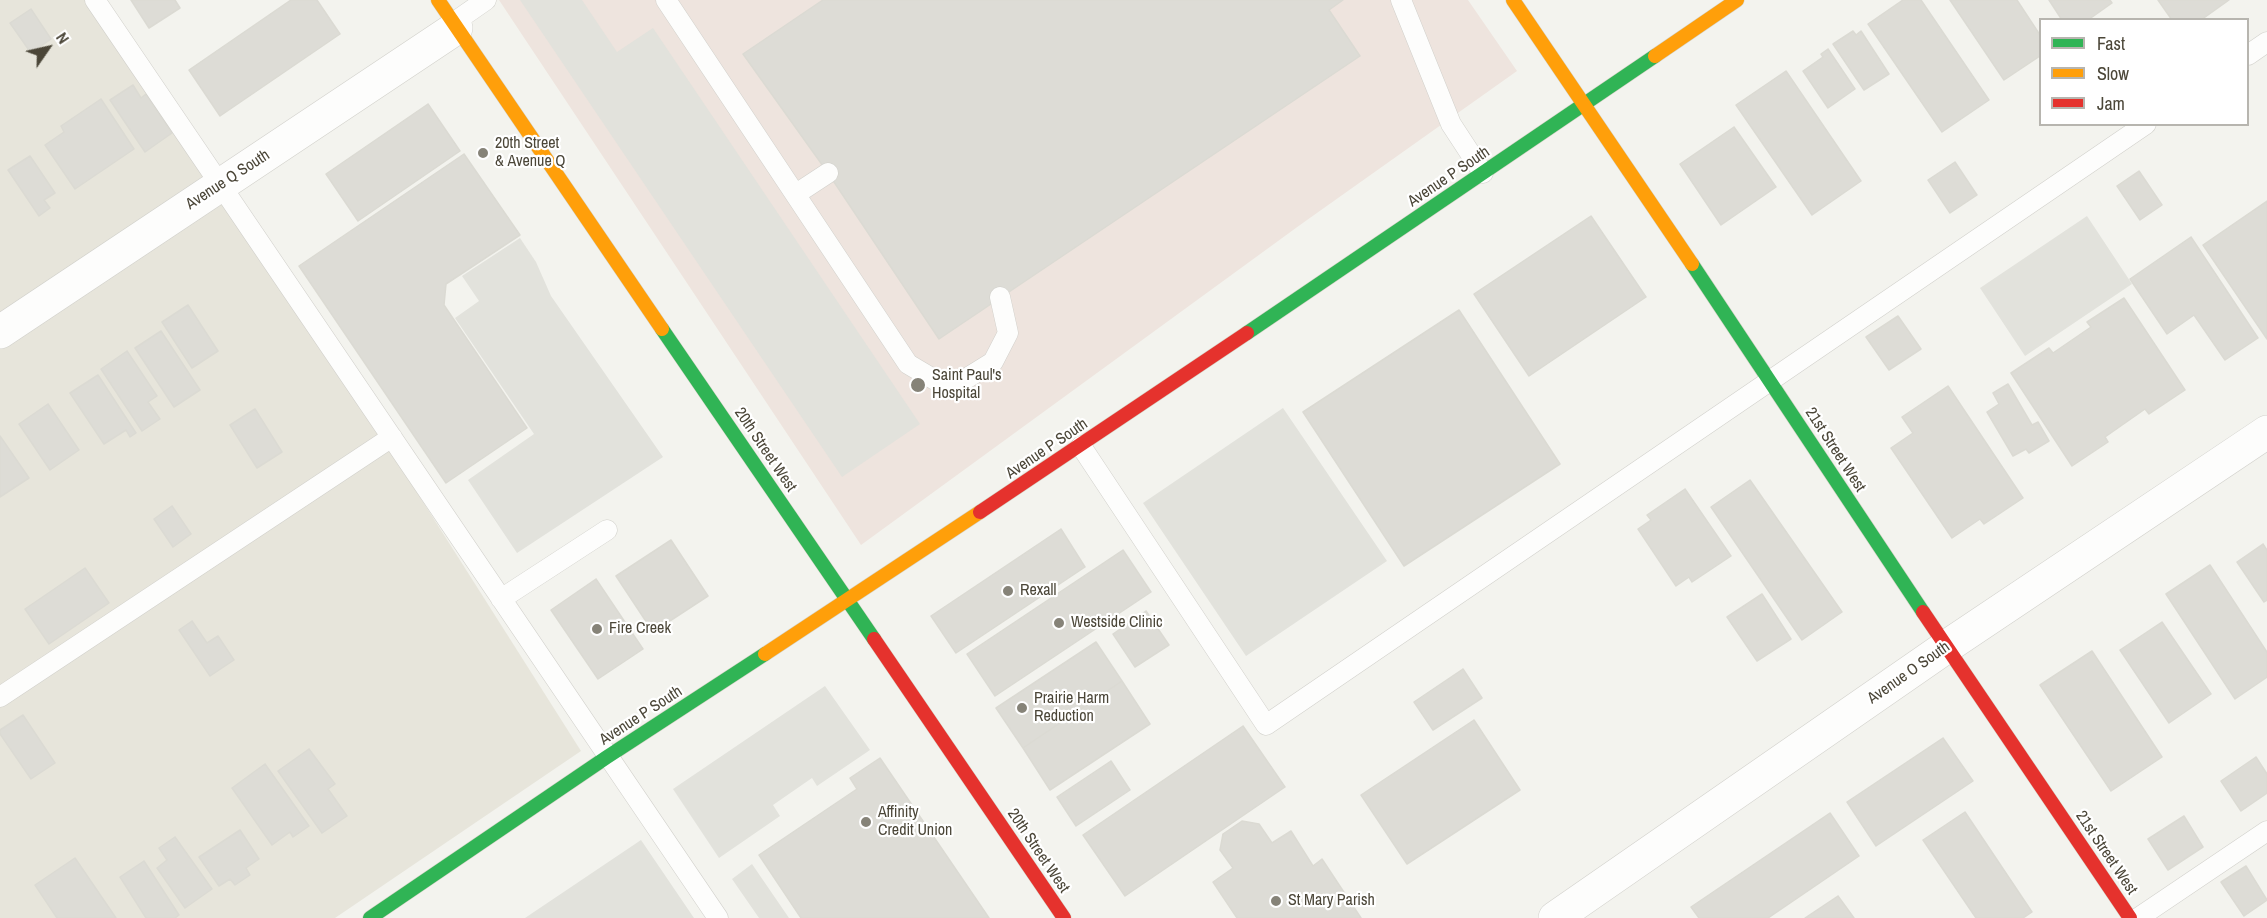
<!DOCTYPE html>
<html>
<head>
<meta charset="utf-8">
<style>
	body { margin:0 }
	#map { position:relative; width:2267px; height:918px; overflow:hidden; background:#f3f3ee; font-family:"Archivo Narrow",sans-serif }
	canvas { display:block }
	.legend { position:absolute; left:2039px; top:18px; width:210px; height:108px; box-sizing:border-box; background:#fff; border:2px solid #b7b5af; margin:0; padding:8px 10px; list-style:none; font-size:18px; color:#4b4638 }
	.legend li { display:flex; align-items:center; gap:12px; height:30px }
	.legend b { width:30px; border:2px solid #b7b5af }
	.north { position:absolute; left:18px; top:18px; width:60px; height:60px; -webkit-text-stroke:4px #fff; paint-order:stroke; rotate:56deg; font-size:16px; font-weight:700; line-height:24px; text-align:center; color:#4b4638 }
	.north::after { content:''; display:block; margin:auto; width:21px; height:27px; background:#4b4638; clip-path:polygon(50% 0,100% 100%,50% 72%,0 100%) }
</style>
</head>
<body>
<div id="map">
<canvas width="2267" height="918"></canvas>
<ul class="legend">
<li><b style="height:8px;background:#30b455"></b>Fast</li>
<li><b style="height:8px;background:#ff9f0a"></b>Slow</li>
<li><b style="height:8px;background:#e5322d"></b>Jam</li>
</ul>
<div class="north">N</div>
</div>
<script>
const ctx = document.querySelector('canvas').getContext('2d');
ctx.lineJoin = 'round';
function fillPath(path, color) { ctx.fillStyle = color; ctx.fill(path, 'evenodd'); }
const shape = rows => new Path2D(rows.map(r => 'M' + r).join(''));
function trace(path, color, width, dash) { ctx.strokeStyle = color; ctx.lineWidth = width; ctx.lineCap = dash ? 'butt' : 'round'; ctx.setLineDash(dash || []); ctx.stroke(path); }
function label(font, color, halo, rows, align = 'center') {
  ctx.font = font + ' "Archivo Narrow",sans-serif'; ctx.lineWidth = 4.5; ctx.setLineDash([]); ctx.textBaseline = 'middle'; ctx.strokeStyle = halo; ctx.fillStyle = color; for (const [text, x, y, turn = 0] of rows) {
    ctx.save(); ctx.translate(x, y); ctx.rotate((+turn || 0) * Math.PI / 180); ctx.textAlign = isNaN(turn) ? turn : align; if (halo) ctx.strokeText(text, 0, 0); ctx.fillText(text, 0, 0); ctx.restore();
  }
}
const residential = shape([
	[0,0,102,0,236,207,581,751,335,918,0,918]
]);
const medical = shape([
	[499,0,1468,0,1517,71,1300,225,861,545]
]);
const parking = shape([
	[520,0,582,0,617,52,653,28,920,424,842,477],
	[2087,216,2132,284,2025,356,1980,288],
	[520,238,536,262,551,296,663,457,517,553,468,480,534,434,455,318,479,301,462,276],
	[1283,408,1387,561,1246,656,1143,503],
	[825,686,870,750,817,786,812,778,773,805,780,816,719,858,673,789],
	[641,840,694,918,525,918],
	[752,864,789,918,759,918,732,879]
]);
const building = shape([
	[131,0,175,0,180,8,149,28,131,0],
	[291,0,317,0,340,34,220,116,189,70,291,0],
	[823,0,1343,0,1329,10,1360,56,939,339,828,173,743,54,823,0],
	[1903,0,1921,0,1989,100,1942,132,1868,24,1903,0],
	[1950,0,2017,0,2040,35,2040,56,2004,80,1950,0],
	[2049,0,2110,0,2112,3,2088,20,2062,20,2049,0],
	[2158,0,2229,0,2201,20,2172,20,2158,0],
	[31,9,51,39,31,53,10,23,31,9],
	[1853,31,1856,35,1861,31,1889,74,1864,90,1833,44,1853,31],
	[1828,49,1855,89,1828,108,1803,71,1823,57,1821,54,1828,49],
	[1786,71,1861,181,1812,215,1736,105,1786,71],
	[133,85,141,98,146,94,172,133,145,152,110,100,133,85],
	[101,99,134,149,75,189,45,145,64,132,61,126,101,99],
	[428,104,460,151,358,221,326,174,428,104],
	[1734,127,1776,187,1721,225,1680,164,1734,127],
	[464,154,520,235,446,284,444,305,527,428,446,483,299,266,464,154],
	[30,156,55,193,44,200,50,208,39,216,8,170,30,156],
	[1955,162,1977,195,1950,213,1928,180,1955,162],
	[2139,171,2162,205,2140,220,2117,186,2139,171],
	[2267,201,2267,339,2203,245,2267,201],
	[1591,216,1646,297,1529,376,1474,294,1591,216],
	[2191,237,2258,338,2225,360,2194,315,2167,334,2130,279,2191,237],
	[2124,298,2185,390,2149,414,2145,409,2105,437,2108,442,2072,466,2011,373,2049,348,2053,353,2091,327,2087,322,2124,298],
	[188,305,218,351,192,368,162,322,188,305],
	[1459,310,1560,464,1404,566,1303,412,1459,310],
	[1898,316,1921,349,1889,370,1866,337,1898,316],
	[161,331,200,390,174,407,135,348,161,331],
	[127,351,157,396,148,402,160,419,142,431,101,369,127,351],
	[98,375,136,433,130,437,126,430,104,444,70,393,98,375],
	[2008,384,2032,425,2038,422,2049,441,2029,453,2026,449,2013,456,1987,412,1999,404,1993,393,2008,384],
	[1948,386,2023,498,1984,524,1980,519,1952,538,1891,448,1913,433,1902,417,1948,386],
	[48,404,79,450,50,470,19,424,48,404],
	[255,409,282,452,257,468,230,425,255,409],
	[0,436,29,478,0,497,0,436],
	[1750,480,1842,612,1802,640,1711,507,1750,480],
	[1685,489,1731,556,1692,582,1689,577,1676,586,1638,529,1651,520,1647,515,1685,489],
	[172,506,191,534,173,547,154,519,172,506],
	[1061,529,1085,567,956,653,931,616,1061,529],
	[671,540,708,596,653,632,616,576,671,540],
	[2263,544,2267,550,2267,600,2264,602,2237,562,2263,544],
	[1123,550,1151,592,995,696,967,654,1123,550],
	[2210,565,2267,652,2267,677,2235,699,2166,594,2210,565],
	[85,568,109,603,49,644,25,609,85,568],
	[596,579,643,649,598,679,551,610,596,579],
	[1762,594,1791,639,1757,661,1727,617,1762,594],
	[1146,611,1169,645,1135,667,1113,634,1146,611],
	[192,621,207,643,218,636,234,660,210,676,179,630,192,621],
	[2162,622,2211,694,2169,723,2120,650,2162,622],
	[1096,642,1122,681,1023,748,996,708,1096,642],
	[2092,651,2162,757,2111,791,2040,685,2092,651],
	[1463,669,1482,698,1433,730,1414,702,1463,669],
	[1122,681,1150,724,1050,790,1023,748,1122,681],
	[23,715,55,763,31,779,0,734,0,730,23,715],
	[1474,720,1520,790,1407,864,1361,795,1474,720],
	[1243,726,1285,787,1125,896,1083,835,1243,726],
	[1943,738,1973,781,1876,846,1847,802,1943,738],
	[309,749,335,784,328,789,347,816,322,833,278,771,309,749],
	[2256,757,2267,774,2267,793,2241,811,2221,781,2256,757],
	[880,758,989,918,801,918,759,855,857,789,850,778,880,758],
	[1111,761,1130,790,1076,826,1057,797,1111,761],
	[265,764,309,826,293,837,290,832,272,845,232,788,265,764],
	[1965,812,2032,912,2023,918,1976,918,1923,840,1965,812],
	[1830,813,1859,856,1768,918,1699,918,1691,907,1830,813],
	[2184,816,2203,847,2168,870,2148,839,2184,816],
	[1242,821,1259,824,1272,843,1291,831,1313,866,1322,859,1361,918,1237,918,1213,882,1233,868,1220,850,1223,834,1242,821],
	[240,830,259,859,246,868,250,875,235,885,230,879,219,886,199,857,240,830],
	[175,837,212,889,185,908,157,868,167,860,159,848,175,837],
	[75,858,116,918,57,918,35,885,75,858],
	[144,861,179,915,175,918,146,918,120,877,144,861],
	[2246,866,2267,900,2244,916,2221,882,2246,866],
	[1838,896,1854,918,1805,918,1838,896]
]);
const lane = shape([
	[95,0,718,918],
	[666,0,908,364,935,380,964,380,993,362,1008,333,1000,297],
	[1401,0,1451,124,1483,173],
	[453,23,486,0],
	[2248,55,2267,42],
	[796,194,828,173],
	[1081,446,1266,725,2146,124],
	[501,599,607,530],
	[0,697,392,437],
	[2138,918,2267,831]
]);
const street = shape([
	[0,332,456,28],
	[1555,918,1946,647,2267,432]
]);
const fast = shape([
	[1692,264,1923,612],
	[662,329,874,639],
	[1247,333,1655,56],
	[370,918,607,757,765,654]
]);
const slow = shape([
	[438,0,662,329],
	[1513,0,1692,264],
	[1655,56,1737,0],
	[765,654,980,512]
]);
const jam = shape([
	[980,512,1247,333],
	[1923,612,2130,918],
	[874,639,1064,918]
]);
const markers = [
	[483,153,6,"#868378"],
	[918,385,8,"#868378"],
	[1008,591,6,"#868378"],
	[1059,623,6,"#868378"],
	[597,629,6,"#868378"],
	[1022,708,6,"#868378"],
	[866,822,6,"#868378"],
	[1276,901,6,"#868378"]
];
const poiNames = [
	["20th Street",495,144],
	["& Avenue Q",495,162],
	["Saint Paul's",932,376],
	["Hospital",932,394],
	["Rexall",1020,591],
	["Westside Clinic",1071,623],
	["Fire Creek",609,629],
	["Prairie Harm",1034,699],
	["Reduction",1034,717],
	["Affinity",878,813],
	["Credit Union",878,831],
	["St Mary Parish",1288,901]
];
const streetNames = [
	["Avenue P South",1449,177,-34],
	["Avenue Q South",228,180,-33],
	["Avenue P South",1047,449,-34],
	["20th Street West",765,450,56],
	["21st Street West",1835,450,57],
	["Avenue O South",1909,673,-35],
	["Avenue P South",641,716,-33],
	["20th Street West",1038,851,56],
	["21st Street West",2106,853,56]
];
fillPath(residential, '#e7e5db');
fillPath(medical, '#eee4de');
fillPath(parking, '#e2e2dc');
fillPath(building, '#dddcd6');
trace(building, '#dbdad3', 1.5);
trace(lane, '#d1d0cb', 21);
trace(street, '#d1d0cb', 34);
trace(fast, '#d3d1c4', 15);
trace(slow, '#d3d1c4', 15);
trace(jam, '#d3d1c4', 15);
trace(lane, '#fdfdfc', 20);
trace(street, '#fdfdfc', 33);
trace(fast, '#30b455', 14);
trace(slow, '#ff9f0a', 14);
trace(jam, '#e5322d', 14);
for (const [x, y, r, color] of markers) { const dot = new Path2D(); dot.arc(x, y, r, 0, 2 * Math.PI); ctx.fillStyle = color; ctx.fill(dot); trace(dot, '#fff', 2); }
label('16px', '#4b4638', '#fff', poiNames, 'left');
label('16px', '#4b4638', '#fff', streetNames);
</script>
</body>
</html>
